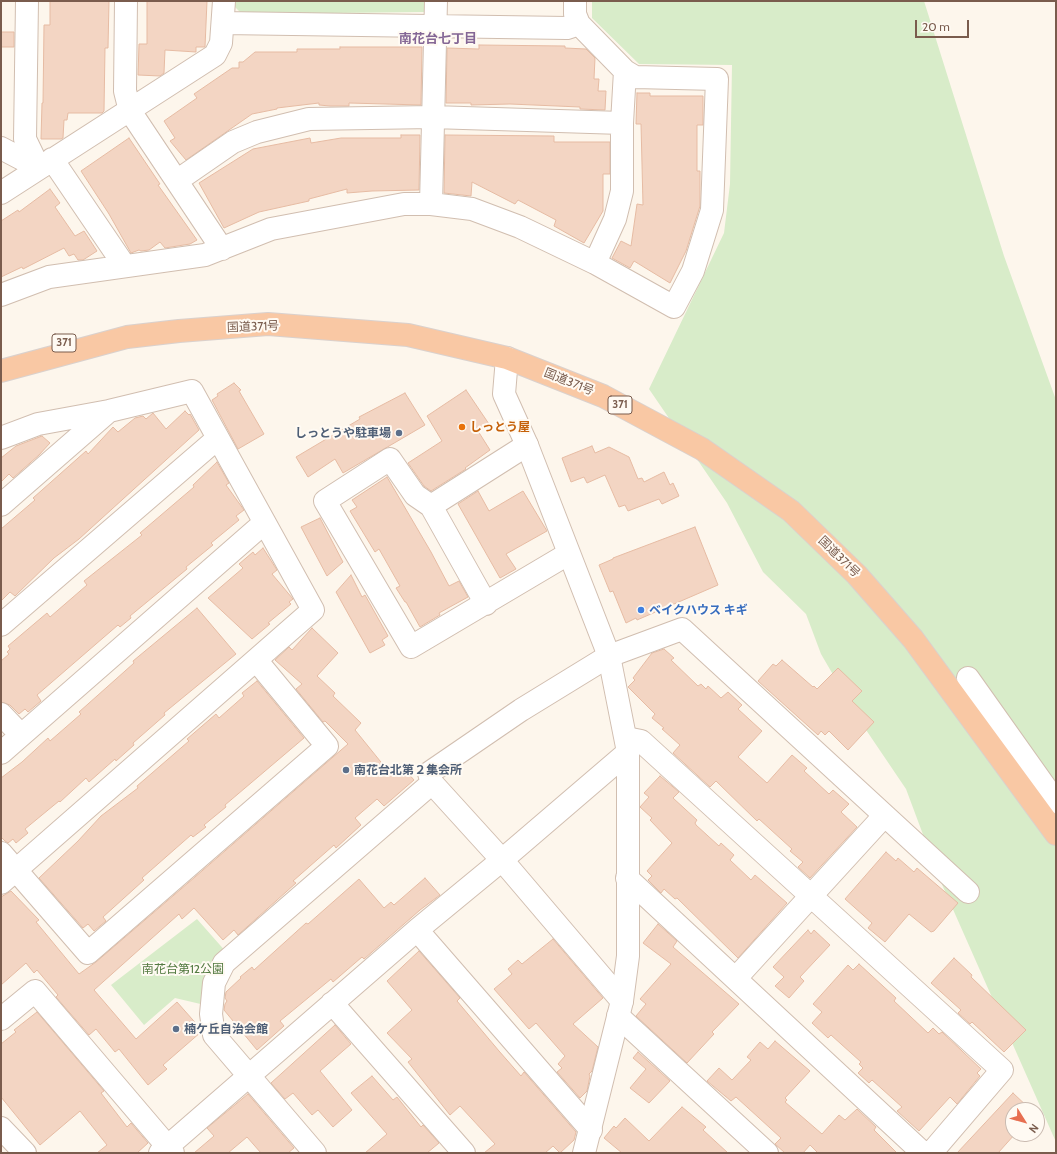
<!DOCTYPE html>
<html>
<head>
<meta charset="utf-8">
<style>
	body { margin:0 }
	#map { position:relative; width:1057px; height:1154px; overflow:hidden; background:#fdf6ec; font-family:Cabin,sans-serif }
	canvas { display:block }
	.frame { position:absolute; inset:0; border:2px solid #7a5c4d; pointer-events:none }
	.north { position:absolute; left:1005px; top:1102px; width:40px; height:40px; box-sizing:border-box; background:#fffaf3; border:1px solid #cabbb1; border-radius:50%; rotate:127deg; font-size:11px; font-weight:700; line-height:16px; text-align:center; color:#7a5c4d }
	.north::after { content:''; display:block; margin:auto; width:14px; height:18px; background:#e76f51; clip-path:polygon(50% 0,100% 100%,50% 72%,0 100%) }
	.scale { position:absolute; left:915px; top:20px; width:54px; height:18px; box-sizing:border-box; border:2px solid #7a5c4d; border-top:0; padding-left:5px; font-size:12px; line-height:14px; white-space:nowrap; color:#7a5c4d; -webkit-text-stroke:3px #fffaf3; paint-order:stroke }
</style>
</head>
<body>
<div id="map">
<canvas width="1057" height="1154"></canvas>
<div class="frame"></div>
<div class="north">N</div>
<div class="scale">20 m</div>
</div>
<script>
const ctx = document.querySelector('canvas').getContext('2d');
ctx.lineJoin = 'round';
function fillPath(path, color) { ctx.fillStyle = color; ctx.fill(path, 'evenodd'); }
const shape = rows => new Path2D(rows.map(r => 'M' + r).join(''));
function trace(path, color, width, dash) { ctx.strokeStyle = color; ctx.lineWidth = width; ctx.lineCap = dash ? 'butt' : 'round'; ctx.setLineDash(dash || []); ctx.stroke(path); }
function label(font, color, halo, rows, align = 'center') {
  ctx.font = font + ' Cabin,"Noto Sans JP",sans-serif'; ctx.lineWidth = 4; ctx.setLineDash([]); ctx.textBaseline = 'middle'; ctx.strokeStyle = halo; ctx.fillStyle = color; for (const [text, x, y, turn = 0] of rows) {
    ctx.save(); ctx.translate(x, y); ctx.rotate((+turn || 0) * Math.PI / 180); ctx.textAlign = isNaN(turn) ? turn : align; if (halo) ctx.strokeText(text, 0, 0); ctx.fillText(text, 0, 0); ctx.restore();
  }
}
const green = shape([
	[233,1,425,1,424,12,242,14,233,5],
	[592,1,924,1,1004,256,1056,400,1056,1142,940,880,906,789,860,721,821,654,806,614,763,572,727,503,649,389,724,233,730,184,732,65,639,64,592,18],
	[197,919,227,953,209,1006,175,998,144,1025,111,985]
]);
const building = shape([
	[50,1,109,1,108,48,105,48,104,111,102,113,68,113,67,120,64,120,63,138,61,139,41,139,42,103,43,103,44,25,50,25,50,1],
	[147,1,207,1,205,47,196,47,196,52,165,50,164,73,160,76,138,75,139,44,147,44,147,1],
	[1,32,14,32,14,47,1,47,1,32],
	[479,45,565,46,565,48,586,49,595,58,594,79,599,79,598,91,606,91,605,110,580,109,580,107,510,104,471,105,471,103,446,103,447,48,479,49,479,45],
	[340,47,422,47,421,105,349,103,349,106,330,106,319,105,319,103,277,108,277,109,252,114,186,160,170,141,175,138,164,121,197,98,194,94,232,68,239,68,239,62,243,62,255,52,297,52,297,49,340,49,340,47],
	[637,93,650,93,650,96,703,96,703,125,697,125,697,171,700,171,700,206,686,251,670,283,634,261,630,268,612,258,621,241,631,246,637,204,643,205,641,124,636,124,637,93],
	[401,135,420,135,419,190,372,191,347,193,347,189,309,199,309,201,259,212,224,228,199,183,253,149,310,138,311,143,341,138,401,138,401,135],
	[445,135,554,136,554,142,610,142,610,174,603,174,603,211,584,243,554,226,556,220,518,200,515,204,472,182,471,196,444,193,445,135],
	[129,138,160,184,158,185,197,240,190,244,165,248,160,242,149,250,141,251,139,250,131,253,109,214,81,171,129,138],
	[50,189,60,203,55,207,75,236,84,231,97,251,83,260,78,260,74,254,69,256,64,248,23,269,22,267,1,277,1,221,18,210,19,212,50,189],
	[234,383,241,390,239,391,264,434,238,449,212,400,218,396,217,394,234,383],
	[466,390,489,424,478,431,490,450,465,468,466,469,431,491,424,486,408,463,442,441,427,416,466,390],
	[405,393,425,425,343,473,335,459,308,477,296,457,360,419,359,417,405,393],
	[185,411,189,415,190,414,199,430,79,539,54,558,15,596,10,592,1,601,1,529,35,500,33,498,86,451,88,454,113,427,118,432,135,418,143,416,146,419,153,413,166,429,185,411],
	[42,436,50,443,39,455,13,478,9,474,1,482,1,458,16,446,42,436],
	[592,446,595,453,609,447,629,457,638,479,642,478,644,482,664,472,670,485,673,483,679,496,662,504,659,499,628,511,625,505,619,507,605,475,587,483,584,477,571,482,562,458,592,446],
	[217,462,229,483,226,485,244,510,236,516,239,520,211,543,213,545,186,567,187,569,130,616,131,618,120,627,118,625,37,695,41,701,28,712,25,709,19,714,10,705,1,702,1,661,9,654,7,652,10,649,8,646,47,613,50,617,87,585,84,581,142,535,140,533,194,487,193,485,217,462],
	[387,477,431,552,449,586,459,581,468,597,439,613,440,615,420,627,406,602,405,602,396,588,400,586,379,549,375,552,350,511,357,507,352,500,387,477],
	[478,491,489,511,523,491,547,531,506,554,516,569,500,578,458,504,478,491],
	[320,518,343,562,327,576,301,527,320,518],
	[695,527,718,585,637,620,636,618,626,623,613,591,610,592,599,565,613,559,613,558,695,527],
	[263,548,277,570,272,574,293,599,289,602,291,604,268,623,270,624,252,639,208,598,243,568,239,564,253,552,255,555,263,548],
	[351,575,362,597,365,595,388,636,382,640,385,645,370,653,336,592,351,575],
	[197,608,236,654,164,713,165,715,133,743,134,745,116,761,115,759,89,782,86,778,60,802,59,801,25,829,28,833,16,843,13,839,8,843,5,841,1,837,1,778,22,762,48,738,50,741,81,714,79,712,134,663,133,661,197,608],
	[312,628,338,653,317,676,335,693,333,696,361,723,355,730,389,772,399,763,414,780,384,806,377,799,355,818,361,825,336,848,334,845,293,881,296,883,238,935,234,930,223,940,194,908,182,919,179,914,94,990,136,1039,177,1002,200,1028,201,1032,163,1065,167,1069,148,1085,119,1049,115,1052,96,1029,89,1035,56,997,58,995,37,970,34,973,26,963,1,985,1,897,11,891,39,920,36,922,79,974,96,962,195,877,348,744,325,721,323,722,296,689,302,684,275,660,289,647,292,650,312,628],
	[664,649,674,658,671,660,698,686,701,684,706,689,708,686,721,698,728,692,742,705,738,709,762,731,738,757,767,783,792,755,807,768,804,771,829,794,833,790,849,804,841,812,857,827,810,878,798,867,803,862,790,851,792,849,759,819,757,821,716,781,710,787,673,753,680,745,662,729,664,728,652,718,655,714,628,687,635,680,633,678,652,653,664,649],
	[782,660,813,687,814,686,817,689,838,668,862,691,852,701,874,722,848,750,829,731,825,735,821,731,818,735,758,681,773,664,776,666,782,660],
	[257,681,304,738,225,805,226,807,204,825,206,827,193,837,191,835,142,878,144,880,103,917,106,921,94,931,88,924,83,928,39,878,78,841,101,816,138,788,137,786,189,741,187,739,216,714,219,718,244,696,242,693,257,681],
	[660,776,679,792,673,798,697,820,695,823,696,825,719,846,721,843,734,855,730,860,751,880,755,875,787,903,738,958,677,898,675,899,664,889,661,893,648,880,652,876,647,871,672,843,650,820,652,818,640,807,649,797,644,793,660,776],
	[886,852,896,861,898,858,914,872,917,868,958,903,934,931,931,932,909,914,885,942,868,928,872,923,845,899,886,852],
	[425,878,440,895,420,910,364,959,362,957,333,982,331,979,280,1021,284,1026,257,1050,224,1010,225,1004,227,1001,225,998,226,992,241,978,240,977,252,967,254,970,306,923,308,924,359,879,384,908,391,902,394,905,425,878],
	[658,924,677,941,673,947,739,1004,712,1032,714,1034,687,1063,636,1016,646,1004,640,999,671,964,643,943,658,924],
	[808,930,811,934,814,930,830,945,800,977,804,981,789,998,775,986,784,977,773,967,808,930],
	[553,939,603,998,573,1024,598,1047,592,1071,589,1074,590,1076,587,1091,580,1098,557,1072,562,1068,558,1064,565,1056,536,1023,529,1029,494,989,512,974,508,969,518,960,522,964,553,939],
	[419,951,460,998,457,1001,499,1051,521,1076,524,1072,576,1132,574,1140,560,1153,553,1146,545,1153,484,1153,495,1144,460,1106,450,1115,408,1062,412,1059,387,1033,412,1010,387,981,419,951],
	[954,958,972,975,971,977,1026,1030,1004,1052,972,1022,970,1024,958,1013,961,1010,931,983,954,958],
	[859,964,896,998,894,1001,928,1033,933,1028,939,1034,942,1032,981,1069,977,1073,980,1076,957,1104,950,1097,919,1131,897,1111,902,1107,872,1080,869,1083,858,1073,863,1068,859,1064,861,1062,831,1035,828,1038,812,1023,822,1012,813,1004,848,965,853,970,859,964],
	[37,1012,104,1091,101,1093,127,1127,131,1123,148,1143,137,1153,97,1153,107,1145,80,1111,40,1145,1,1097,1,1044,16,1032,14,1030,37,1012],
	[335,1025,351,1044,320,1071,352,1110,333,1127,318,1110,312,1115,293,1093,285,1099,271,1083,335,1025],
	[775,1041,810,1071,785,1098,787,1100,785,1102,822,1134,839,1115,845,1120,857,1109,876,1127,874,1130,897,1153,818,1153,810,1145,803,1153,785,1153,775,1144,781,1138,736,1097,731,1101,707,1081,719,1068,732,1080,751,1060,747,1057,760,1042,768,1049,775,1041],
	[638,1052,670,1081,649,1103,630,1088,646,1069,633,1058,638,1052],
	[372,1076,393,1100,397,1097,421,1127,423,1125,439,1143,427,1153,365,1153,387,1134,351,1093,372,1076],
	[1013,1093,1031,1110,1013,1110,1013,1134,1015,1134,998,1153,957,1153,1013,1093],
	[248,1094,294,1148,288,1153,261,1153,247,1137,228,1153,194,1153,214,1136,207,1128,248,1094],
	[682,1107,706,1127,703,1130,728,1153,622,1153,604,1138,614,1126,616,1128,625,1118,649,1141,682,1107]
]);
const minor = shape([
	[27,1,25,139,39,168],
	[126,1,125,91,130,111,222,249],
	[224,23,567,28,579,24],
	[1,148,39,168],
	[52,159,124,265],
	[178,180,233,142,257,132,309,119,432,117,622,123],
	[1,193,215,55,221,43,224,1],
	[431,204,436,1],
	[595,263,615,219,622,191,622,123,625,71],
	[1,295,49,277,205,255,271,229,404,204,431,204,472,209,520,227,595,263,674,307,693,271,712,210,717,79,635,77,625,71,579,24,575,14,575,1],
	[1,438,38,424,109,411,192,391,313,610,1,883],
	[527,445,431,506,415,495,390,459,325,501,411,647,568,554],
	[1,505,109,411],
	[431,506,486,604],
	[1,625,218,438],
	[968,678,1056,802],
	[1,714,21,735],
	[626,738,641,741,1002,1070,931,1153],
	[1,753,264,523],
	[1,853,88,953,327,746,256,660],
	[627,878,923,1153],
	[417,930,591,1130],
	[736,978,884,816],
	[622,1001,502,860,432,783,429,773,521,710,609,656,682,629,968,892],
	[332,1003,464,1153],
	[618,1016,767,1153],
	[1,1019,35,991,173,1153],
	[1,1128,25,1153],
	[160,1153,417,930,502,860,628,752],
	[315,1153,214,1035,211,1014,214,983,224,963,432,783]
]);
const tertiary = shape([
	[507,358,504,394,527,445,609,656,628,752,628,956,622,1001,584,1153]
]);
const trunk = shape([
	[1,371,127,337,179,331,268,324,408,335,507,358,603,396,702,449,791,511,857,575,913,639,1056,834]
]);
const markers = [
	[462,427,4,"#e8710a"],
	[399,433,4,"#5c6f8a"],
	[641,610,4,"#3f7fe0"],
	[346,770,4,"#5c6f8a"],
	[176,1029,4,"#5c6f8a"]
];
const shields = [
	[64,343,24],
	[620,405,24]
];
const shieldNames = [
	["371",64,343],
	["371",620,405]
];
const streetNames = [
	["国道371号",253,327,-2],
	["国道371号",569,382,22],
	["国道371号",839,557,44]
];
const foodNames = [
	["しっとう屋",470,427]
];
const serviceNames = [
	["しっとうや駐車場",391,433,"right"],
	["南花台北第２集会所",354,770],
	["楠ケ丘自治会館",184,1029]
];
const shopNames = [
	["ベイクハウス キギ",649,610]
];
const parkNames = [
	["南花台第12公園",183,969]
];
const neighbourhoodNames = [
	["南花台七丁目",438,39]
];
fillPath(green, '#d8ecc9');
fillPath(building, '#f3d5c3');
trace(building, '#e6bba3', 1);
trace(minor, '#d1beb0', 24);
trace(tertiary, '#d1beb0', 24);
trace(trunk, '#dad1cd', 24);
trace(minor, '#fff', 22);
trace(tertiary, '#fff', 22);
trace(trunk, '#f9c8a4', 22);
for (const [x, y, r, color] of markers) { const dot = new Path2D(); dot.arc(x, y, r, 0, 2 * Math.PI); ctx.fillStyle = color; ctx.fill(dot); trace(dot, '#fffaf3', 1.5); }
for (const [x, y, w] of shields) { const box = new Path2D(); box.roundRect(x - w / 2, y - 9, w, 18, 3); ctx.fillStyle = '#fffaf3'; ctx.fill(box); trace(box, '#7a5c4d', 1); }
label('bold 11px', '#7a5c4d', null, shieldNames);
label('12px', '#7a5c4d', '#fffaf3', streetNames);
label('bold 12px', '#c56008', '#fffaf3', foodNames, 'left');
label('bold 12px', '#4e5e75', '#fffaf3', serviceNames, 'left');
label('bold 12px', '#366cbe', '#fffaf3', shopNames, 'left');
label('12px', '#537a41', '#fffaf3', parkNames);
label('bold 13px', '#846695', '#fffaf3', neighbourhoodNames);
</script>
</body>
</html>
